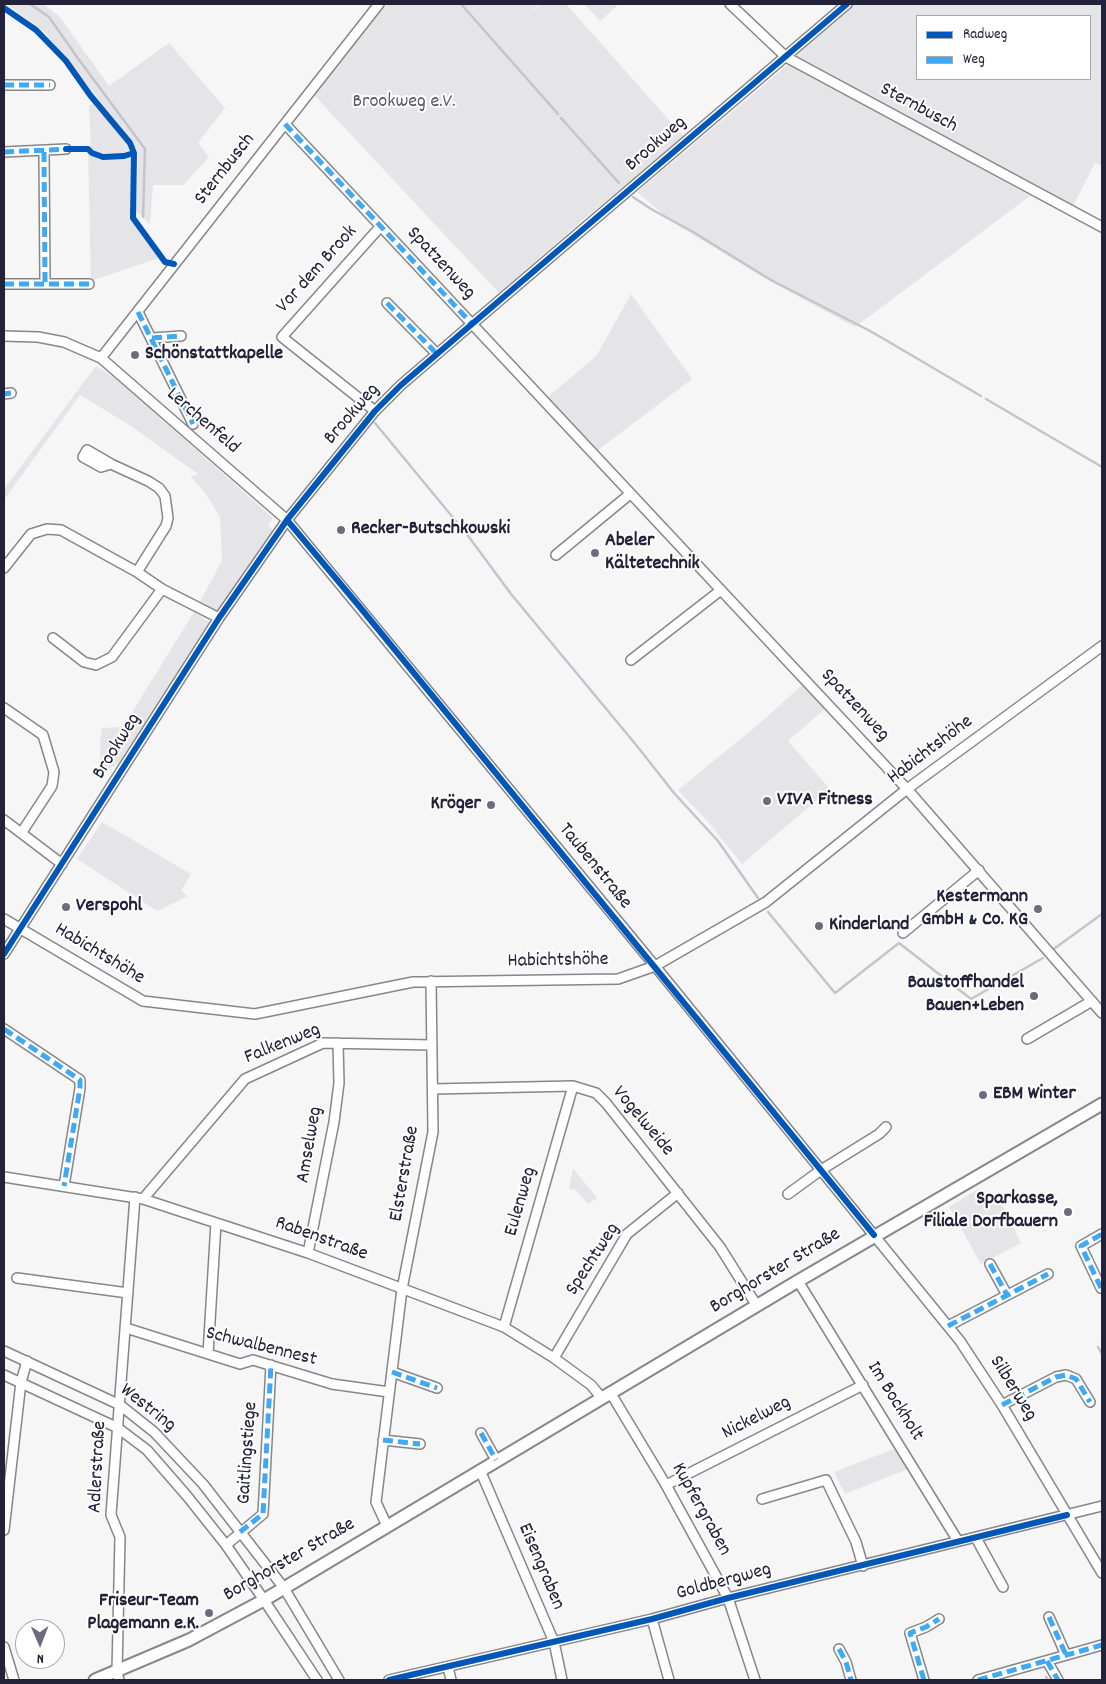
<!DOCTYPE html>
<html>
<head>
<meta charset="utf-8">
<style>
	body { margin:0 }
	#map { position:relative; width:1106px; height:1684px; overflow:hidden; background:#f6f6f7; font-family:Dekko,sans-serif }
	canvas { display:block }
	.frame { position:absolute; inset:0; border:5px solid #22223b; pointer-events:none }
	.legend { position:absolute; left:916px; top:15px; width:175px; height:65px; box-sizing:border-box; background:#fff; border:1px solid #a7a7b1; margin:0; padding:6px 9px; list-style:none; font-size:15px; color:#22223b }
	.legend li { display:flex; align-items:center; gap:10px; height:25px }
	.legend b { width:25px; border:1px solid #a7a7b1 }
	.north { position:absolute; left:15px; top:1619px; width:50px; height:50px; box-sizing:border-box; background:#fff; border:1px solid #a7a7b1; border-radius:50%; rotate:179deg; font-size:14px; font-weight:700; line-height:20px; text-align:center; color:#22223b }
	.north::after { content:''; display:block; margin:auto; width:18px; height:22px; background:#6c6c7d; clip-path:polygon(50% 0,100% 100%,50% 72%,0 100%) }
</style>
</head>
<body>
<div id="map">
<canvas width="1106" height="1684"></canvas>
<div class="frame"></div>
<ul class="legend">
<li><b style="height:6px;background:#0057b8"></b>Radweg</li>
<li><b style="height:6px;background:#3fa9f5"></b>Weg</li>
</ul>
<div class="north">N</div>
</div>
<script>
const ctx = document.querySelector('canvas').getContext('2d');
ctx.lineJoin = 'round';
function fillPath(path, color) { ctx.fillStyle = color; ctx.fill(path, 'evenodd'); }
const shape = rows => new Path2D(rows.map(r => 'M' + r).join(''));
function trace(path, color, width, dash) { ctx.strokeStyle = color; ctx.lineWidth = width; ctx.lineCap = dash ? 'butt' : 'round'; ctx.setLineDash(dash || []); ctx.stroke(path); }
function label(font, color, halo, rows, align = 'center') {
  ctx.font = font + ' Dekko,sans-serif'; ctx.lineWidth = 4; ctx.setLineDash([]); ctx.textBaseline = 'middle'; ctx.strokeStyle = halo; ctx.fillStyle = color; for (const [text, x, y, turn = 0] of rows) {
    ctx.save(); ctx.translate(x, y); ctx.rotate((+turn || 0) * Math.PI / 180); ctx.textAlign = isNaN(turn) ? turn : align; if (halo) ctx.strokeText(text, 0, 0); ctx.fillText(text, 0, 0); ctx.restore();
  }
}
const green = shape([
	[7,4,43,4,59,16,109,86,169,43,225,108,198,143,209,157,183,185,153,185,150,224,136,211,138,153,133,142,44,32],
	[387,4,540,4,527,15,542,4,566,4,684,137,585,218,499,293,314,95],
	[584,4,619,4,600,21],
	[849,4,1102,4,1102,166,1095,163,1073,206,797,56,795,52],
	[917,16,1090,16,1090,79,917,79],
	[790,63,1030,196,855,327,764,278,671,221,637,192],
	[92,103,128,144,130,151,123,154,93,152,91,148,89,106],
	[88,152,94,157,102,159,133,157,132,219,159,258,91,281],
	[631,294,692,379,598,450,548,397,597,355],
	[96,366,119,381,273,518,268,525,277,534,219,618,199,603,222,561,220,517,204,491,191,477,198,474,131,426,80,395,4,500,4,489],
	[194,612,214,625,133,754,101,774,100,742,102,728,123,727],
	[803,684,826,708,788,741,830,789,742,864,709,823,678,790,759,724],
	[102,822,191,874,181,891,188,896,157,911,77,859],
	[573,1168,597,1198,588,1204,576,1190,569,1189],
	[978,1189,985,1199,992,1195,997,1195,1021,1243,981,1264,949,1207],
	[894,1449,908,1469,845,1494,834,1472]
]);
const stream = shape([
	[30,4,49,17,77,57,145,149,143,217],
	[461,4,558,114],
	[561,118,619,183],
	[633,197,651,209,693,232,771,280,872,332,981,396],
	[986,399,1102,467],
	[375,423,469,537,511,594,637,746,674,793,718,841,758,898],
	[768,912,835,993,899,943,971,999,1043,958],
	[1051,951,1102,914],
	[1102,1339,1102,1338],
	[1098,1347,1102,1354],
	[1046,1677,1048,1680]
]);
const minor = shape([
	[730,4,786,57,1102,227],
	[4,85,50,85],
	[285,124,907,789,1102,1013],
	[4,152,66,149],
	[44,152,45,283],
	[4,284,89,284],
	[387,303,437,354],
	[138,312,193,424],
	[4,336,38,337,64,342,101,358,287,520,655,966,960,1341,1002,1405,1102,1573],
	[152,338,181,336],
	[101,358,379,4],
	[4,394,11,393],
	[375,411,282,337,380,227],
	[111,464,101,467,83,457,87,450,111,464,148,481,159,488,165,496,168,518,166,526,137,572],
	[556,555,630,494],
	[4,568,31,534,47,529,61,530,137,572,162,589,219,618],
	[53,638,84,662,96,665,112,657,162,589],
	[631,660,721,590],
	[4,708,43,735,54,772,52,786,22,832],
	[4,820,62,864],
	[4,919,143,1001,255,1014,413,982,618,979,655,966,766,902,907,789,1102,646],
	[903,933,979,870],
	[4,954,219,618,287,520,375,411,401,385,472,324,847,4],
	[4,1029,80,1080,80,1088,64,1186],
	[1027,1039,1092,1001],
	[433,1089,573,1086,596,1093,606,1103,720,1247,757,1306],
	[4,1177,143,1199,308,1253,504,1327,554,1358,591,1385,601,1397],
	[788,1194,821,1170,879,1134,886,1127],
	[143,1199,245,1079,323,1043,432,1045],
	[308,1253,334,1122,339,1083,338,1043],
	[990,1264,1007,1295],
	[17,1278,128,1293],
	[798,1281,958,1541],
	[1101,1288,1081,1246,1102,1234],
	[948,1326,1048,1274],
	[504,1327,573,1086],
	[126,1328,240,1364,253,1360,332,1384,389,1392],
	[4,1351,120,1405,154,1432,203,1484,284,1588,339,1680],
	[208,1354,216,1223],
	[554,1358,627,1234,678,1193],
	[392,1372,437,1388],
	[4,1375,118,1428,147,1450,187,1496,226,1545,264,1600,317,1680],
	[610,1392,666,1485,728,1598,755,1680],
	[1002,1405,1056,1377,1066,1375,1076,1379,1090,1402],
	[481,1433,496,1460],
	[383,1440,420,1444],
	[480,1470,554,1642,562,1680],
	[666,1485,863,1385],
	[762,1499,826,1480,856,1542,863,1566],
	[387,1526,376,1502,402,1289,433,1132,431,981],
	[4,1530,21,1382,27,1361],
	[976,1538,1003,1587],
	[226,1545,263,1514,271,1365],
	[1049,1617,1066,1655],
	[652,1619,669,1680],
	[4,1647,14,1680],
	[839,1649,846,1662,851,1680],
	[1047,1661,1058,1680],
	[448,1667,451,1680],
	[119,1680,117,1672,120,1537,111,1515,135,1197],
	[389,1680,652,1619,728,1598,1102,1506],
	[924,1680,910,1633,926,1627,939,1619],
	[978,1680,1102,1645]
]);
const major = shape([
	[95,1680,189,1640,264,1600,798,1281,1102,1104]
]);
const quiet = shape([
	[4,85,50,85],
	[285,124,472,324,470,326],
	[4,152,69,149],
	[44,152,45,283],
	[4,284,89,284],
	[387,303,437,354],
	[138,312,193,424],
	[152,338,181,336],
	[4,394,11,393],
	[4,1029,80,1080,80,1088,64,1186],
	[990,1264,1007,1295],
	[1101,1288,1081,1246,1102,1234],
	[948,1326,1048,1274],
	[392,1372,437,1388],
	[1002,1405,1056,1377,1066,1375,1076,1379,1090,1402],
	[481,1433,496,1460],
	[383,1440,420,1444],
	[240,1532,263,1514,271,1365],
	[1049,1617,1066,1655],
	[839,1649,846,1662,851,1680],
	[1047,1661,1058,1680],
	[924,1680,910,1633,926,1627,939,1619],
	[978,1680,1102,1645]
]);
const cycleway = shape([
	[4,8,36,30,66,61,90,95,130,143,134,153],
	[66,149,88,149,92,153,103,157,124,156,134,153,133,218,165,262,174,264],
	[287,520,359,606,874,1235],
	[4,954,219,618,287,520,375,411,401,385,472,324,847,4],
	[389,1680,652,1619,728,1598,1067,1515]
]);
const markers = [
	[135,355,5,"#6c6c7d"],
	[341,530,5,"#6c6c7d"],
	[595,553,5,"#6c6c7d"],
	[767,801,5,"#6c6c7d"],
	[491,805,5,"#6c6c7d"],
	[66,907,5,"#6c6c7d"],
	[1038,909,5,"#6c6c7d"],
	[819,926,5,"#6c6c7d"],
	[1034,996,5,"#6c6c7d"],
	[983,1095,5,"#6c6c7d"],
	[1068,1212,5,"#6c6c7d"],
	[209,1613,5,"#6c6c7d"]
];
const parkNames = [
	["Brookweg e.V.",404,103]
];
const streetNames = [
	["Sternbusch",918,109,28],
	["Brookweg",657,145,-41],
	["Sternbusch",226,170,-52],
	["Spatzenweg",440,264,47],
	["Vor dem Brook",318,270,-48],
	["Brookweg",353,415,-49],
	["Lerchenfeld",202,422,41],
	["Spatzenweg",854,706,47],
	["Brookweg",118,747,-58],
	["Habichtshöhe",931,751,-37],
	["Taubenstraße",594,867,51],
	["Habichtshöhe",99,955,31],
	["Habichtshöhe",558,962,-1],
	["Falkenweg",283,1045,-22],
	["Vogelweide",642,1122,50],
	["Amselweg",311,1145,-80],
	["Elsterstraße",406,1174,-80],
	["Eulenweg",522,1202,-74],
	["Rabenstraße",321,1240,20],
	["Spechtweg",594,1260,-57],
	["Borghorster Straße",776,1272,-31],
	["Schwalbennest",261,1348,14],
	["Silberweg",1012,1389,58],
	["Im Bockholt",894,1402,58],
	["Westring",147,1409,38],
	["Nickelweg",757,1419,-27],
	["Gaitlingstiege",249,1453,-86],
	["Adlerstraße",99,1467,-87],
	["Kupfergraben",700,1510,61],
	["Borghorster Straße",290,1561,-30],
	["Eisengraben",540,1567,67],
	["Goldbergweg",724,1583,-15]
];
const poiNames = [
	["Schönstattkapelle",145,355],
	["Recker-Butschkowski",351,530],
	["Abeler",605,542],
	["Kältetechnik",605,565],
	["VIVA Fitness",777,801],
	["Kröger",481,805,"right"],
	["Kestermann",1028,898,"right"],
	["GmbH & Co. KG",1028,921,"right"],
	["Verspohl",76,907],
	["Kinderland",829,926],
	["Baustoffhandel",1024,984,"right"],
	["Bauen+Leben",1024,1007,"right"],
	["EBM Winter",993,1095],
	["Sparkasse,",1058,1200,"right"],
	["Filiale Dorfbauern",1058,1223,"right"],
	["Friseur-Team",199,1602,"right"],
	["Plagemann e.K.",199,1625,"right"]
];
fillPath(green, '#e5e5e8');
trace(stream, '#c4c4ca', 2.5);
trace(minor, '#86868b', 12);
trace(major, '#86868b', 15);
trace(minor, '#fefefe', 9);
trace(major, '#fefefe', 11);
trace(quiet, '#3fa9f5', 5, [10, 5]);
trace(cycleway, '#0057b8', 6);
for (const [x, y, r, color] of markers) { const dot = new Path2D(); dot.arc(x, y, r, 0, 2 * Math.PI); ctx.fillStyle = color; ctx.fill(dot); trace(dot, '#fff', 2); }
label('20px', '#58586b', '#fff', parkNames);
label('20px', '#22223b', '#fff', streetNames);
label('bold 20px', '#22223b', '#fff', poiNames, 'left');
</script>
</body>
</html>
